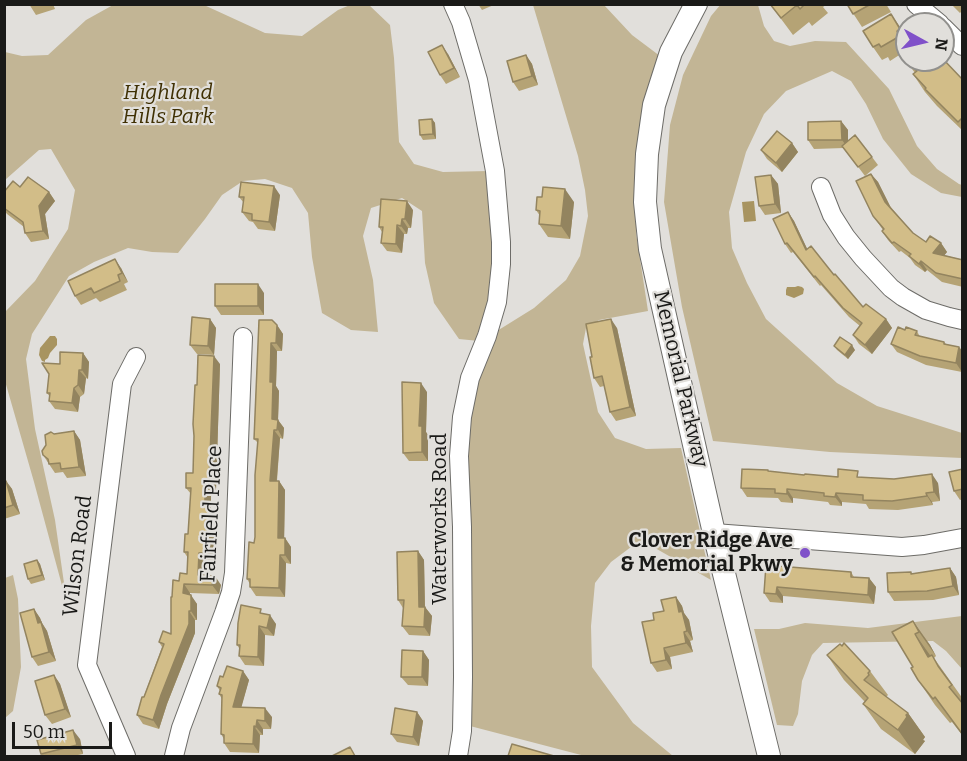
<!DOCTYPE html>
<html>
<head>
<meta charset="utf-8">
<style>
	body { margin:0 }
	#map { position:relative; width:967px; height:761px; overflow:hidden; background:#e1dfdb; font-family:Bitter,serif }
	canvas { display:block }
	.frame { position:absolute; inset:0; border:6px solid #1a1a18; pointer-events:none }
	.north { position:absolute; left:895px; top:12px; width:60px; height:60px; box-sizing:border-box; background:#e1dfdb; border:2px solid #91908d; border-radius:50%; rotate:98deg; font-size:16px; font-weight:700; line-height:24px; text-align:center; color:#1a1a18 }
	.north::after { content:''; display:block; margin:auto; width:21px; height:27px; background:#8051c9; clip-path:polygon(50% 0,100% 100%,50% 72%,0 100%) }
	.scale { position:absolute; left:12px; top:722px; width:100px; height:27px; box-sizing:border-box; border:3px solid #1a1a18; border-top:0; padding-left:8px; font-size:18px; line-height:21px; white-space:nowrap; color:#1a1a18; -webkit-text-stroke:4px #e1dfdb; paint-order:stroke }
</style>
</head>
<body>
<div id="map">
<canvas width="967" height="761"></canvas>
<div class="frame"></div>
<div class="north">N</div>
<div class="scale">50 m</div>
</div>
<script>
const ctx = document.querySelector('canvas').getContext('2d');
ctx.lineJoin = 'round';
function fillPath(path, color) { ctx.fillStyle = color; ctx.fill(path, 'evenodd'); }
const shape = rows => new Path2D(rows.map(r => 'M' + r).join(''));
function trace(path, color, width, dash) { ctx.strokeStyle = color; ctx.lineWidth = width; ctx.lineCap = dash ? 'butt' : 'round'; ctx.setLineDash(dash || []); ctx.stroke(path); }
function label(font, color, halo, rows, align = 'center') {
  ctx.font = font + ' Bitter,serif'; ctx.lineWidth = 4.5; ctx.setLineDash([]); ctx.textBaseline = 'middle'; ctx.strokeStyle = halo; ctx.fillStyle = color; for (const [text, x, y, turn = 0] of rows) {
    ctx.save(); ctx.translate(x, y); ctx.rotate((+turn || 0) * Math.PI / 180); ctx.textAlign = isNaN(turn) ? turn : align; if (halo) ctx.strokeText(text, 0, 0); ctx.fillText(text, 0, 0); ctx.restore();
  }
}
const green = shape([
	[721,4,758,5,764,26,774,41,790,46,815,41,846,42,889,89,917,146,937,169,959,184,962,185,962,197,941,193,911,174,883,139,866,104,851,81,832,71,786,91,764,114,746,152,729,212,732,248,747,283,766,319,837,383,877,406,962,433,962,458,830,452,713,441,682,307,664,202,670,125,683,75,711,16],
	[113,5,204,5,265,33,302,36,338,10,350,5,369,5,390,25,394,58,399,142,414,164,443,172,489,171,494,249,488,309,479,341,459,339,434,303,425,263,422,211,402,198,371,208,363,236,373,280,378,332,351,330,322,313,312,257,308,213,292,188,265,179,243,181,222,195,205,219,178,253,152,252,128,248,94,262,69,276,32,334,26,359,35,429,55,520,67,604,34,482,5,381,4,313,35,281,68,229,75,190,51,149,39,150,5,180,5,52,22,56,48,55,86,20],
	[533,5,604,5,632,35,660,56,636,177,636,233,648,311,599,320,586,328,583,344,598,412,615,438,646,449,681,448,711,580,655,548,631,547,611,562,595,583,591,626,592,667,633,723,673,756,585,756,470,726,468,418,480,369,497,331,534,308,566,280,580,256,588,216,585,190,578,156],
	[13,575,18,599,21,667,13,711,5,718,5,578],
	[962,616,962,669,946,651,933,641,823,643,812,655,802,681,798,714,793,726,777,725,754,629,779,629,805,623,868,628]
]);
const water = shape([
	[754,201,756,221,744,222,742,202],
	[798,286,802,287,804,289,803,294,794,298,786,295,786,290,787,287,795,287],
	[50,336,55,336,57,339,57,345,50,353,48,358,45,360,45,362,42,361,39,355,40,348]
]);
const minor = shape([
	[453,4,461,22,478,80,495,171,501,242,501,264,497,302,487,336,470,378,462,417,459,456,462,527,463,677,462,731,458,756],
	[916,4,940,24],
	[943,27,962,46],
	[821,187,832,215,846,237,863,258,891,288,903,297,926,310,949,317,962,320],
	[714,533,902,547,924,545,962,538],
	[126,756,87,665,120,400,122,384,136,357],
	[174,756,181,728,224,613,231,592,234,573,243,337]
]);
const major = shape([
	[696,4,671,52,654,105,647,154,645,202,650,249,714,533,769,756]
]);
const wall = shape([
	[29,4,53,4,55,9,36,15],
	[478,4,496,4,482,10],
	[770,4,827,4,823,7,828,13,812,26,809,22,793,35],
	[847,4,886,4,891,12,862,27],
	[951,4,963,4,963,12,962,11,960,13],
	[900,27,907,39,907,50,890,61,888,57,882,60,873,47],
	[448,54,460,77,446,84,440,75],
	[526,55,532,64,538,85,519,91,513,82],
	[904,58,963,80,963,131,937,106,925,92,913,74,915,73],
	[432,119,435,123,436,139,423,140,420,135],
	[841,121,848,130,848,141,872,157,878,165,865,176,844,148,814,149,808,140],
	[792,143,798,152,782,172,767,159,761,150],
	[871,174,878,182,890,206,913,233,926,242,941,243,947,252,944,255,963,260,963,287,942,282,927,270,925,272,915,265,910,258,901,251,899,252,888,240,882,231,883,230,873,216],
	[771,175,778,184,781,213,765,215,759,206],
	[20,187,49,192,55,201,45,214,49,239,31,242,25,233,24,227,7,214,4,210,4,192],
	[280,195,275,231,258,229,253,222,249,221,242,212,244,203,239,197],
	[574,202,570,239,548,237,539,224,540,216,536,210],
	[413,210,411,228,408,228,407,234,404,234,402,253,387,251,381,243,382,232,379,227],
	[788,212,794,221,807,249,834,275,863,307,886,319,892,328,872,354,859,344,853,335,860,326,849,317,821,285,820,286,793,252,791,253,785,244],
	[121,268,128,282,124,284,127,290,100,302,96,298,81,305,75,296],
	[264,293,264,315,221,315,215,306],
	[210,319,216,328,214,355,197,354,190,345],
	[259,320,277,325,283,334,282,351,277,351,276,386,279,391,278,420,284,428,283,439,280,438,277,481,279,481,285,490,284,538,285,538,291,547,291,564,286,563,285,597,256,596,250,587,250,584,247,579,255,537,258,443,254,439],
	[617,328,636,416,616,421,610,412,604,386,600,387,594,378,592,357],
	[905,330,917,331,920,337,944,342,947,345,959,347,963,352,962,372,926,365,897,352,891,344],
	[834,346,855,350,848,359,837,350],
	[83,353,89,362,88,379,86,378,84,394,80,397,78,412,55,409,49,401,50,397,47,393,60,364],
	[220,364,216,490,211,490,211,509,216,516,214,562,205,562,204,575,221,585,219,594,190,593,190,595,197,604,197,620,195,620,195,633,167,704,159,729,143,724,137,715,162,647,159,642,171,634,172,597,179,581,187,574,188,558,184,552,188,534,191,494,186,488,193,473,197,385],
	[427,392,426,432,428,435,428,461,409,461,403,453],
	[74,431,80,440,86,476,67,478,63,472,55,473,43,455,54,434],
	[963,469,963,499,960,500,954,491],
	[769,472,804,475,862,477,938,483,940,501,932,502,933,505,898,510,869,509,866,504,842,502,842,506,830,505,828,502,793,498,793,503,781,502,778,498,747,497,741,488],
	[4,481,6,481,12,489,20,514,4,519],
	[418,551,424,560,425,607,432,616,430,636,409,635,402,626,403,608,398,600],
	[37,560,40,564,45,580,31,584,28,579],
	[766,565,851,572,854,577,869,578,876,587,874,604,783,596,783,603,770,602,764,593],
	[950,568,956,577,959,595,933,600,894,601,888,592,913,574],
	[676,597,682,606,684,613,689,620,693,640,690,641,693,652,670,657,672,669,657,672,651,663,654,620],
	[34,609,40,618,42,623,47,631,56,661,38,666,32,657],
	[264,614,276,624,274,636,265,635,264,666,245,665,239,656,239,648,237,645],
	[913,621,930,645,936,656,934,658,963,699,963,736,952,722,950,723,935,705,918,680,913,667],
	[423,651,429,660,428,686,408,685,401,677],
	[827,655,870,671,888,695,886,697,908,713,925,737,923,740,925,741,915,754,881,729,863,704,865,702,844,680],
	[243,671,249,680,241,707,272,717,271,729,263,729,263,735,260,735,259,753,230,752,224,743,224,739,221,734,222,699,219,694,220,691,217,686,223,677],
	[54,675,60,684,71,717,52,724,45,715],
	[417,712,423,721,419,746,397,742,391,734],
	[80,739,83,754,73,756,42,756,41,754]
]);
const shadedWall = shape([
	[891,14,900,27,907,39,900,29],
	[442,45,448,54,460,77,454,68],
	[526,55,532,64,538,85,532,76],
	[432,119,435,123,436,139,433,134],
	[841,121,848,130,848,148,842,140],
	[792,143,798,152,782,172,776,163],
	[871,174,878,182,892,210,885,202],
	[771,175,778,184,781,213,775,204],
	[274,186,280,195,275,231,269,222],
	[565,189,574,202,570,239,561,226],
	[49,192,55,201,45,214,49,239,43,231,39,206],
	[407,201,413,210,411,228,405,219],
	[788,212,794,221,812,259,806,250],
	[402,219,408,228,407,234,401,226],
	[397,225,404,234,402,253,396,244],
	[941,243,947,252,940,261,933,253],
	[115,259,121,268,128,282,122,273],
	[921,261,927,270,925,272,919,264],
	[258,284,264,293,264,315,258,306],
	[210,319,216,328,214,355,208,346],
	[611,319,617,328,636,416,630,407],
	[886,319,892,328,872,354,865,345],
	[277,325,283,334,282,351,276,343],
	[271,343,277,351,276,386,279,391,278,420,284,428,283,439,272,419,270,382],
	[852,345,855,350,848,359,845,355],
	[959,347,963,352,962,372,956,363],
	[83,353,89,362,88,379,82,370],
	[214,356,220,364,216,490,209,481],
	[79,370,86,378,84,394,78,385],
	[421,383,427,392,426,432,428,435,428,461,422,452,419,426],
	[74,388,80,397,78,412,72,403],
	[274,430,280,438,276,489,270,481],
	[74,431,80,440,86,476,79,467],
	[932,474,938,483,940,501,934,492],
	[6,481,12,489,20,514,13,505],
	[205,481,211,490,211,509,216,516,214,562,208,553,205,507],
	[279,481,285,490,284,547,278,538],
	[787,489,793,498,793,503,787,494],
	[836,493,842,502,842,506,835,497],
	[926,493,932,502,933,505,927,496],
	[285,538,291,547,291,564,285,555],
	[418,551,424,560,425,611,425,607,432,616,430,636,424,627,419,607],
	[199,553,205,562,204,583,198,575],
	[280,555,286,563,285,597,279,588],
	[37,560,40,564,45,580,42,575],
	[950,568,956,577,959,595,953,586],
	[215,576,221,585,219,594,212,585],
	[869,578,876,587,874,604,868,595],
	[184,584,190,593,189,602,183,593],
	[777,587,783,596,783,603,776,594],
	[191,595,197,604,197,620,191,611],
	[676,597,682,606,684,613,689,620,693,640,687,631,679,612],
	[34,609,40,618,42,623,47,631,56,661,49,652,38,623],
	[189,611,195,620,195,633,167,704,159,729,153,720],
	[270,615,276,624,274,636,267,628],
	[913,621,930,645,936,656,919,632],
	[259,626,265,635,264,666,258,657],
	[684,632,690,641,693,652,686,643],
	[915,634,932,658,928,657],
	[664,648,670,657,672,669,666,660],
	[423,651,429,660,428,686,422,677],
	[243,671,249,680,239,716,233,707],
	[54,675,60,684,71,717,65,709],
	[265,708,272,717,271,729,265,721],
	[417,712,423,721,419,746,413,737],
	[908,713,925,737,923,740,925,741,915,754,898,730],
	[257,720,263,729,263,735,256,727],
	[254,726,260,735,259,753,253,744],
	[73,730,80,739,83,754,77,745]
]);
const building = shape([
	[770,4,805,4,800,9,797,5,781,18,770,4],
	[847,4,871,4,853,14,847,4],
	[891,14,900,29,897,31,900,36,881,47,879,44,873,47,863,31,891,14],
	[442,45,454,68,440,75,428,52,442,45],
	[526,55,532,76,513,82,507,61,526,55],
	[907,55,907,60,943,60,943,59,963,80,963,117,958,122,925,89,926,88,913,74,917,71,904,58,907,55],
	[432,119,433,134,420,135,419,120,432,119],
	[841,121,842,140,808,140,808,122,841,121],
	[777,131,792,143,776,163,761,150,777,131],
	[855,135,872,157,858,167,842,146,855,135],
	[871,174,885,202,913,233,926,242,930,236,941,243,933,253,963,260,963,279,936,273,921,261,919,264,909,256,911,254,894,242,892,243,882,231,884,229,873,216,856,181,871,174],
	[771,175,775,204,759,206,755,177,771,175],
	[28,177,49,192,39,206,43,231,25,233,23,222,4,208,4,192,13,181,20,187,28,177],
	[241,182,274,186,269,222,252,220,252,214,242,212,244,197,239,197,241,182],
	[543,187,565,189,561,226,539,224,540,211,536,210,537,197,542,197,543,187],
	[381,199,407,201,405,219,402,219,401,226,397,225,396,244,381,243,383,227,379,227,381,199],
	[788,212,806,250,811,246,834,275,835,274,863,307,866,304,886,319,865,345,853,335,862,323,843,308,815,276,814,277,787,243,785,244,773,219,788,212],
	[115,259,122,273,118,275,120,281,94,293,91,288,75,296,68,281,115,259],
	[215,284,258,284,258,306,215,306,215,284],
	[192,317,210,319,208,346,190,345,192,317],
	[611,319,630,407,610,412,602,376,594,378,590,357,592,357,586,324,611,319],
	[259,320,272,320,277,325,276,343,271,343,270,382,273,382,272,419,278,420,277,430,274,430,270,481,279,481,278,538,285,538,285,555,280,555,279,588,250,587,250,579,247,579,249,542,254,543,255,537,255,475,258,439,254,439,259,320],
	[898,327,905,330,906,327,917,331,915,335,944,342,944,344,959,347,956,363,920,356,891,344,898,327],
	[840,337,852,345,845,355,834,346,840,337],
	[60,352,83,353,82,370,79,370,78,385,74,388,72,403,49,401,50,393,47,393,49,374,42,363,60,364,60,352],
	[198,355,214,356,209,481,205,481,205,507,210,507,208,553,199,553,198,575,215,576,212,585,184,584,183,593,191,595,191,611,189,611,189,624,161,695,153,720,137,715,142,697,144,697,164,644,159,642,163,631,171,634,171,597,172,597,173,580,179,581,180,573,187,574,188,552,184,552,185,534,188,534,191,488,186,488,186,473,193,473,194,436,193,424,195,385,197,385,198,355],
	[402,382,421,383,419,426,422,426,422,452,403,453,402,382],
	[74,431,79,467,61,469,60,463,49,464,48,459,43,455,42,451,46,445,45,435,51,432,54,434,74,431],
	[742,469,768,470,768,471,804,475,805,474,838,477,838,469,858,471,857,477,894,479,932,474,934,492,926,493,927,496,892,501,863,500,863,495,836,493,835,497,824,496,824,493,787,489,787,494,775,493,775,489,741,488,742,469],
	[963,469,963,489,954,491,949,472,963,469],
	[4,481,6,481,13,505,4,508,4,481],
	[418,551,419,607,425,607,424,627,402,626,404,600,398,600,397,552,418,551],
	[37,560,42,575,28,579,24,564,37,560],
	[766,565,851,572,851,577,869,578,868,595,777,587,776,594,764,593,766,565],
	[950,568,953,586,927,591,888,592,887,573,911,572,911,574,950,568],
	[676,597,679,612,682,611,687,631,684,632,686,643,664,648,666,660,651,663,642,622,654,620,653,613,664,611,661,600,676,597],
	[241,605,261,609,260,613,270,615,267,628,259,626,258,657,239,656,240,645,237,645,238,623,241,605],
	[34,609,38,623,41,622,49,652,32,657,20,613,34,609],
	[913,621,919,632,915,634,928,657,932,655,938,666,952,685,949,687,963,704,963,735,935,697,933,699,918,680,911,668,913,667,892,632,913,621],
	[844,643,870,671,868,673,869,675,864,680,908,713,906,715,907,717,898,730,863,704,868,698,827,655,840,644,842,646,844,643],
	[402,650,423,651,422,677,401,677,402,650],
	[227,666,243,671,233,707,265,708,265,721,257,720,256,727,254,726,253,744,224,743,224,735,221,734,222,695,219,694,221,688,217,686,220,676,223,677,227,666],
	[54,675,65,709,45,715,35,681,54,675],
	[395,708,417,712,413,737,391,734,395,708],
	[73,730,77,745,41,754,37,740,73,730],
	[512,744,554,756,508,756,512,744],
	[350,747,355,756,332,756,350,747]
]);
const markers = [
	[805,553,6,"#8051c9"]
];
const parkNames = [
	["Highland",168,93],
	["Hills Park",168,117]
];
const streetNames = [
	["Memorial Parkway",680,379,77],
	["Fairfield Place",212,514,-87],
	["Waterworks Road",440,519,-90],
	["Wilson Road",78,556,-83]
];
const poiNames = [
	["Clover Ridge Ave",793,541],
	["& Memorial Pkwy",793,565]
];
fillPath(green, '#c2b595');
fillPath(water, '#a89460');
trace(minor, '#6d6c68', 20);
trace(major, '#6d6c68', 24);
trace(minor, '#fff', 18);
trace(major, '#fff', 22);
fillPath(wall, '#b5a375');
fillPath(shadedWall, '#93845f');
fillPath(building, '#d2bd88');
trace(building, '#93845f', 1.5);
for (const [x, y, r, color] of markers) { const dot = new Path2D(); dot.arc(x, y, r, 0, 2 * Math.PI); ctx.fillStyle = color; ctx.fill(dot); trace(dot, '#e1dfdb', 2); }
label('italic 21px', '#3f3003', '#e1dfdb', parkNames);
label('21px', '#1a1a18', '#e1dfdb', streetNames);
label('bold 21px', '#1a1a18', '#e1dfdb', poiNames, 'right');
</script>
</body>
</html>
